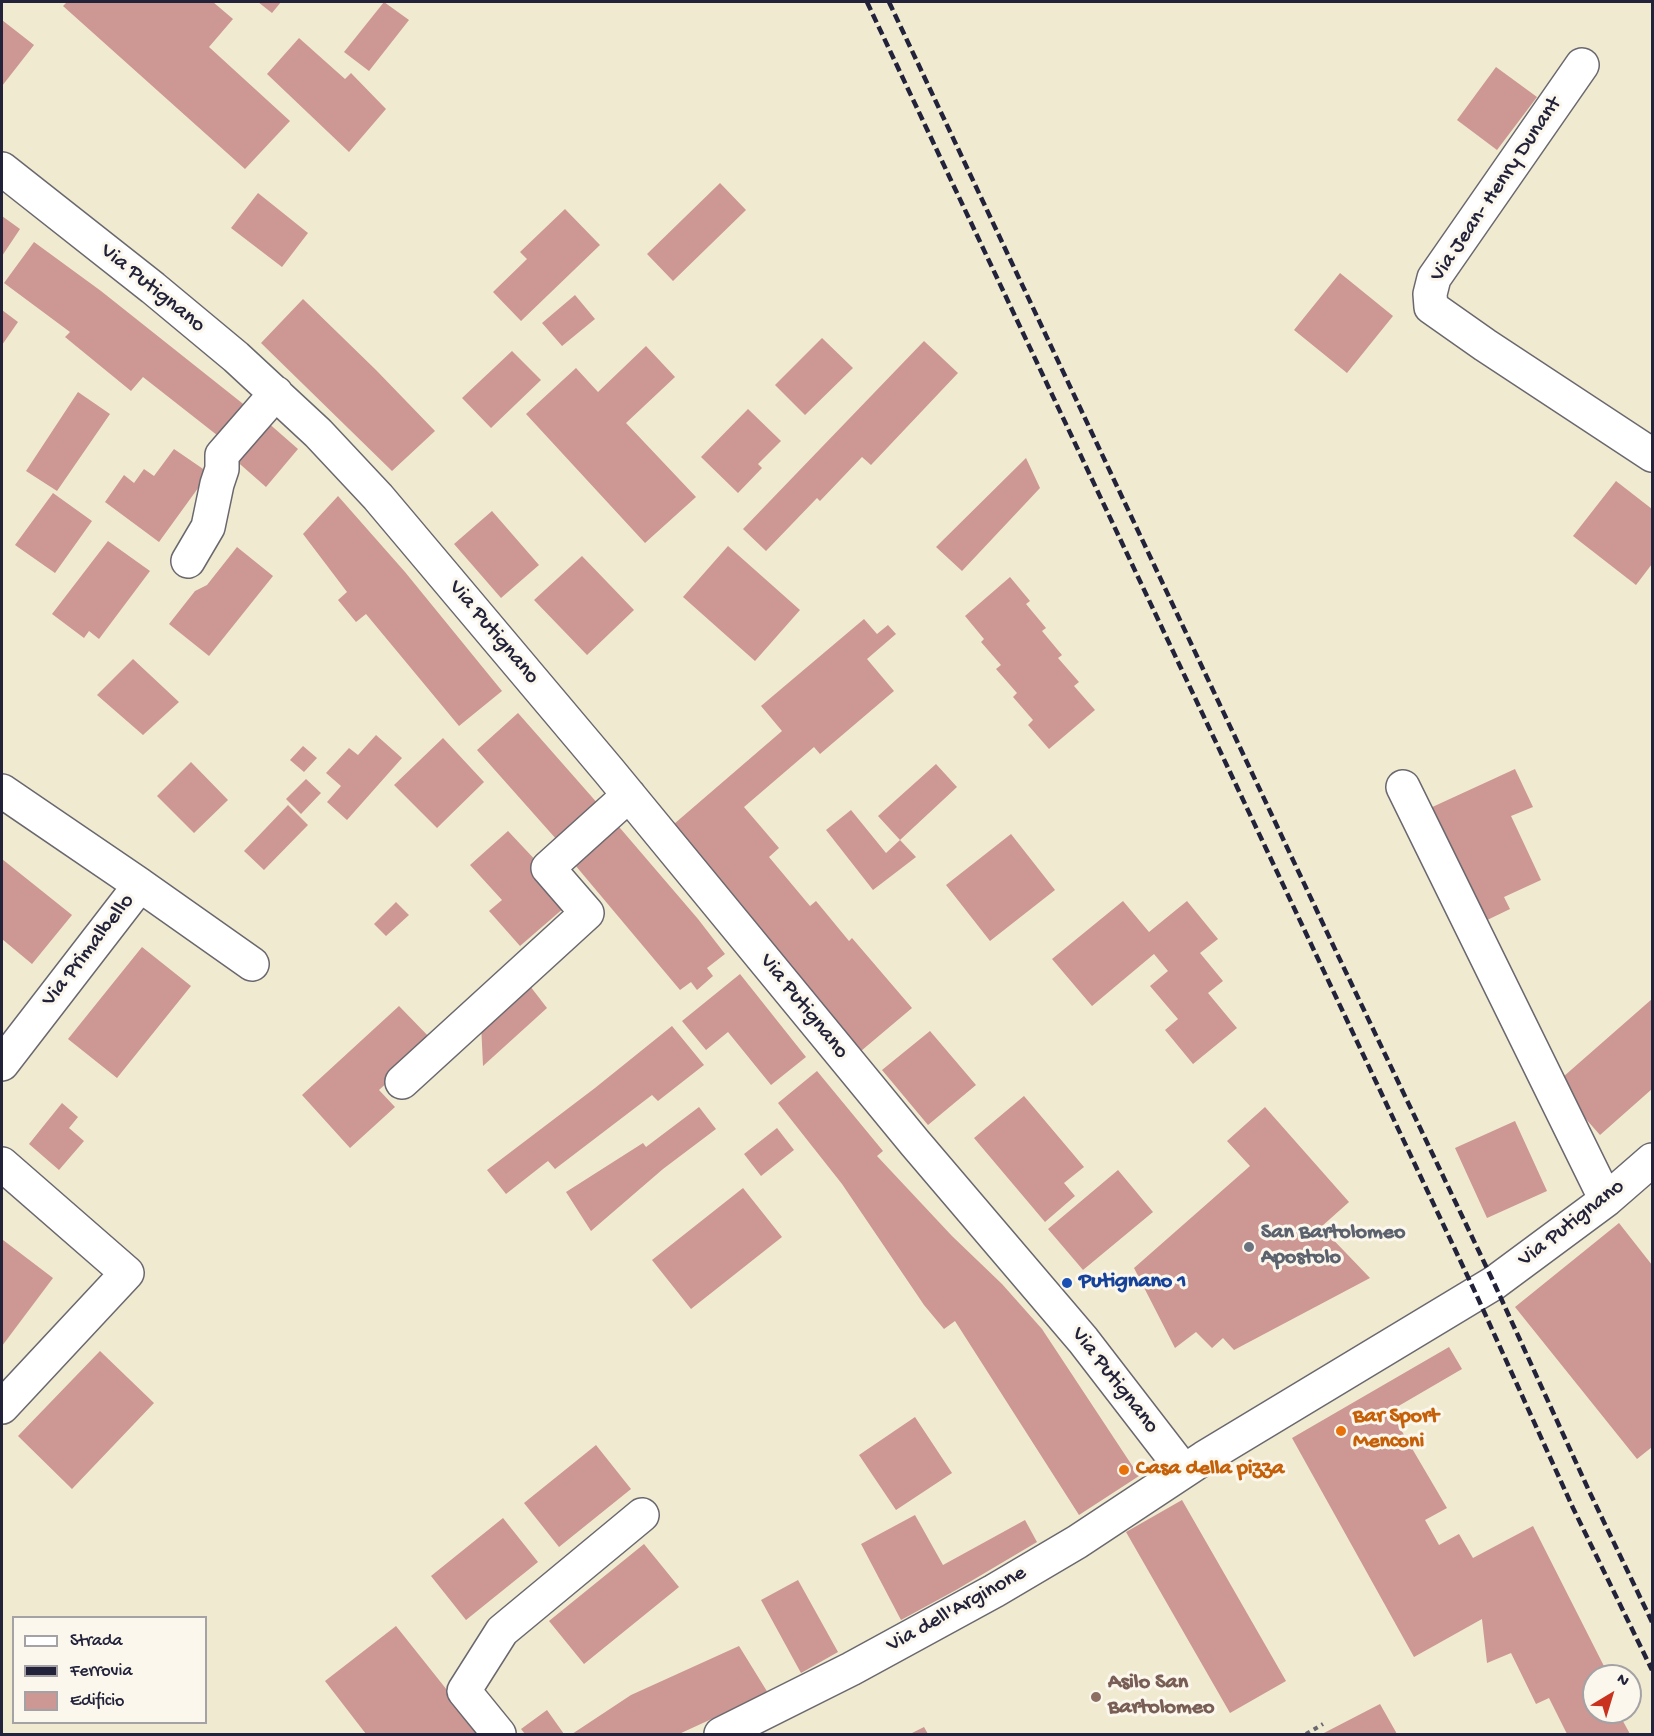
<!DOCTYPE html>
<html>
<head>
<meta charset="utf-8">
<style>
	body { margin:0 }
	#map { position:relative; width:1654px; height:1736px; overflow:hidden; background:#f0ead0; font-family:"Gochi Hand",sans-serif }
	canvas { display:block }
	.frame { position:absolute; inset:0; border:3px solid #22223b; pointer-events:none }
	.legend { position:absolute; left:12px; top:1616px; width:195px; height:108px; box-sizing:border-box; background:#fbf7ec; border:2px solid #a4a2a5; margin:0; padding:8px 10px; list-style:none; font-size:18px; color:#22223b }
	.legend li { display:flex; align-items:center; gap:12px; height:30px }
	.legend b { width:30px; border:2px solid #a4a2a5 }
	.north { position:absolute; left:1582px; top:1664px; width:60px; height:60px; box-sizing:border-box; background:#fbf7ec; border:2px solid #a4a2a5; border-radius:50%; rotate:38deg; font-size:16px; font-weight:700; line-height:24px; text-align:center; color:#22223b }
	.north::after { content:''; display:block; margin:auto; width:21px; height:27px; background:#c8321e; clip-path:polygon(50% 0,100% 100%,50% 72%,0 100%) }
</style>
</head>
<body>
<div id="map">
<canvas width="1654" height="1736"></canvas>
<div class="frame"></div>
<ul class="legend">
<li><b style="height:8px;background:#fff"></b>Strada</li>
<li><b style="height:8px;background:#22223b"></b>Ferrovia</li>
<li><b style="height:16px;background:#cd9793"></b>Edificio</li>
</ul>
<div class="north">N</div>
</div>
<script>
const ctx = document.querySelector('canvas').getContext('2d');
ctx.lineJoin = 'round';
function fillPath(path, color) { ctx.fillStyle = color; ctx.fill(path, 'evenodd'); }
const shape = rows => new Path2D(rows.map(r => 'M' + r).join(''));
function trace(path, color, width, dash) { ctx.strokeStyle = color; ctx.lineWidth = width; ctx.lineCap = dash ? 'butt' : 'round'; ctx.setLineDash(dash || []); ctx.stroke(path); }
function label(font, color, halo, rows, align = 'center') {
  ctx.font = font + ' "Gochi Hand",sans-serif'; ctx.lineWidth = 6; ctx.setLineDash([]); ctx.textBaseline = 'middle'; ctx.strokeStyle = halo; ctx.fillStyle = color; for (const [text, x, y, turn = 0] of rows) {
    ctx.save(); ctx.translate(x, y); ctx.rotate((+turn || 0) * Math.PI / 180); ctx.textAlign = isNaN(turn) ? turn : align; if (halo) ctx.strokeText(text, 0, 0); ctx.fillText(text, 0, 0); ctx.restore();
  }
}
const building = shape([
	[67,2,213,2,233,19,209,47,290,121,245,169,63,6],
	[258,2,281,2,272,13],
	[384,2,409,20,369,71,344,52],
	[2,20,34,45,2,86],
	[299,38,345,79,351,73,386,109,349,152,267,74],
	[1496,67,1537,97,1497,150,1457,120],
	[720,183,746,210,673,281,647,254],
	[258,193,308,233,282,267,231,228],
	[565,209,600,245,521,321,493,292,527,259,520,252],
	[2,216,20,229,2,256],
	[34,242,101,291,247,407,222,439,143,377,131,391,65,337,70,332,4,283],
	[1340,273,1393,316,1347,373,1294,330],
	[575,295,595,319,562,346,542,323],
	[303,299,376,370,435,431,392,471,261,343],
	[2,310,18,322,2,345],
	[822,338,853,368,805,415,775,385],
	[924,341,958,373,871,465,862,457,820,501,817,498,766,551,743,529],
	[646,346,675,377,626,423,696,497,645,543,526,414,576,368,598,392],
	[512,351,541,380,491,428,462,398],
	[78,392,110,414,57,491,26,471],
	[748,409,781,441,758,464,762,468,738,493,701,457],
	[266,421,298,449,266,487,233,458],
	[174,449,209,473,159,542,105,502,124,475,134,483,144,469,154,476],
	[1026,458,1040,488,962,571,936,547],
	[1616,481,1652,509,1652,564,1636,585,1573,536],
	[53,493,92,521,55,573,15,545],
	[338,496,405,572,502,691,459,726,366,614,356,622,338,600,347,592,303,534],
	[492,511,539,565,501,598,454,544],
	[108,541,150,571,99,639,89,631,84,638,52,614],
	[728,546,800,610,755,661,683,597],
	[237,547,273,576,209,656,169,624,195,591,207,585],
	[582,556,634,610,587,655,534,600],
	[1010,577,1030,601,1026,604,1046,628,1042,631,1062,655,1058,658,1079,682,1074,686,1095,710,1049,749,1028,725,1033,720,1013,697,1017,693,996,669,1001,665,981,642,984,639,965,616],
	[864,619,877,634,888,625,896,634,867,659,894,691,820,754,814,747,744,807,779,848,769,857,810,906,816,901,849,941,852,938,912,1008,861,1051,674,824,782,731,761,706],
	[133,659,179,702,143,735,97,695],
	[518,713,599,805,557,840,477,750],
	[376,735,402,758,347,820,327,802,341,786,326,773,349,748,358,755],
	[443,738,484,782,437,828,394,785],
	[303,746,317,758,304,772,290,760],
	[191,762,228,800,194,833,157,796],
	[936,764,957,787,900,840,878,816],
	[1515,769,1533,807,1511,816,1541,880,1504,897,1510,909,1481,923,1428,809],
	[306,779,321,793,301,814,286,799],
	[288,805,308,825,264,870,244,851],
	[851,810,886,853,900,840,916,857,873,890,826,830],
	[614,821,698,919,725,954,707,968,713,976,697,990,691,982,680,990,570,859],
	[508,831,540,865,565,907,520,946,489,911,502,900,470,865],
	[1011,834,1055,890,990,941,946,885],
	[2,859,72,915,32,964,2,939],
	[1123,901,1149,932,1187,901,1218,939,1200,953,1223,981,1208,993,1237,1028,1193,1064,1165,1030,1178,1019,1150,986,1168,971,1154,954,1092,1006,1052,959],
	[396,902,409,915,386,936,374,924],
	[142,947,191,986,117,1078,68,1039],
	[740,974,806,1057,771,1085,728,1032,706,1050,682,1021],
	[530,986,547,1008,483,1066,481,1023],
	[1652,999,1652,1089,1600,1135,1555,1084],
	[399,1006,433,1041,379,1090,395,1107,350,1148,302,1095],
	[672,1026,704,1065,658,1101,652,1095,555,1169,548,1161,506,1194,487,1170,595,1088],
	[930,1031,976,1085,928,1125,882,1070],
	[817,1071,883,1151,877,1156,952,1236,1002,1284,1042,1329,1139,1476,1079,1515,955,1321,944,1329,924,1305,842,1184,778,1103],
	[1024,1096,1084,1167,1064,1183,1075,1196,1045,1222,974,1138],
	[62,1103,78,1117,69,1128,84,1141,59,1170,29,1144],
	[699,1107,716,1129,663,1169,591,1231,566,1192,643,1143,646,1147],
	[1265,1107,1349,1202,1321,1227,1370,1278,1234,1350,1223,1338,1212,1348,1196,1332,1175,1348,1134,1268,1250,1166,1227,1141],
	[1515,1121,1547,1191,1487,1218,1455,1148],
	[777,1128,794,1150,761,1176,744,1154],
	[1118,1170,1153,1212,1083,1270,1048,1229],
	[743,1188,782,1237,691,1309,652,1260],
	[1619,1223,1652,1265,1652,1447,1637,1459,1515,1307],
	[3,1240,53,1278,2,1346,2,1242],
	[1449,1347,1462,1369,1390,1411,1447,1508,1425,1520,1439,1545,1459,1534,1473,1558,1533,1526,1609,1676,1594,1676,1594,1712,1618,1712,1630,1734,1567,1734,1549,1698,1536,1704,1511,1653,1487,1663,1482,1619,1414,1657,1292,1438],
	[100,1351,154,1403,72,1489,18,1436],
	[915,1417,952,1473,896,1510,859,1455],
	[596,1445,631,1489,559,1547,524,1503],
	[1182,1500,1286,1681,1230,1713,1126,1532],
	[915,1515,943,1565,1025,1520,1037,1542,956,1590,901,1620,861,1544],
	[503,1518,538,1562,466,1620,431,1576],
	[644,1544,679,1587,584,1664,549,1621],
	[798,1580,838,1652,801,1673,761,1600],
	[396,1626,482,1734,366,1734,325,1681],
	[739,1646,768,1693,679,1734,572,1734,631,1695],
	[1380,1704,1397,1734,1322,1734],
	[547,1710,564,1734,525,1734,521,1729],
	[924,1727,928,1734,910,1734]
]);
const path = shape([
	[1306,1734,1323,1724]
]);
const minor = shape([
	[1582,65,1434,278,1430,294,1431,307,1485,345,1652,455],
	[2,169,153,288,236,357,318,433,378,497,609,771,915,1143,1083,1340,1184,1471],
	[188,561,208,527,217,484,222,469,222,455,276,393],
	[1403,787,1606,1200],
	[2,791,140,885,2,1064],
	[140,885,252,964],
	[402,1082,587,913,548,868,629,795],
	[2,1164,127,1273,2,1407],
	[499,1734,464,1691,502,1631,642,1515],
	[721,1734,851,1669,994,1591,1077,1542,1204,1458,1494,1283,1606,1200,1652,1160]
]);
const rail = shape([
	[867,2,1476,1294,1573,1508,1652,1670],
	[889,2,1333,945,1494,1283,1590,1493,1652,1622]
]);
const markers = [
	[1249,1247,6,"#6b7280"],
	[1067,1283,6,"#1a4fb4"],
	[1341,1431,6,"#e8710a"],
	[1124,1470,6,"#e8710a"],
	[1096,1697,6,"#8d6e63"]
];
const streetNames = [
	["Via Jean- Henry Dunant",1497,190,-56],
	["Via Putignano",152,289,39],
	["Via Putignano",493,633,50],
	["Via Primalbello",89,951,-52],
	["Via Putignano",803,1007,51],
	["Via Putignano",1572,1224,-38],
	["Via Putignano",1114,1381,52],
	["Via dell'Arginone",957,1610,-29]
];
const worshipNames = [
	["San Bartolomeo",1261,1234],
	["Apostolo",1261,1259]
];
const transitNames = [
	["Putignano 1",1079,1283]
];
const foodNames = [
	["Bar Sport",1353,1418],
	["Menconi",1353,1443],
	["Casa della pizza",1136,1470]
];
const educationNames = [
	["Asilo San",1108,1684],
	["Bartolomeo",1108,1709]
];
fillPath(building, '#cd9793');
trace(minor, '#6a686f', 36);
trace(path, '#6a686f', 4, [4.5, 4.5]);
trace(minor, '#fff', 33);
trace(rail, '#22223b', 4.5, [9, 4.5]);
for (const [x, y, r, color] of markers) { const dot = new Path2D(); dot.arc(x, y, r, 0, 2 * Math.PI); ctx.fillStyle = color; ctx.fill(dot); trace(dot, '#fbf7ec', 2); }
label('22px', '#22223b', '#fbf7ec', streetNames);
label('bold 22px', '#5b616d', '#fbf7ec', worshipNames, 'left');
label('bold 22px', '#164399', '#fbf7ec', transitNames, 'left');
label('bold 22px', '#c56008', '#fbf7ec', foodNames, 'left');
label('bold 22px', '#785e54', '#fbf7ec', educationNames, 'left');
</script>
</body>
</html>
